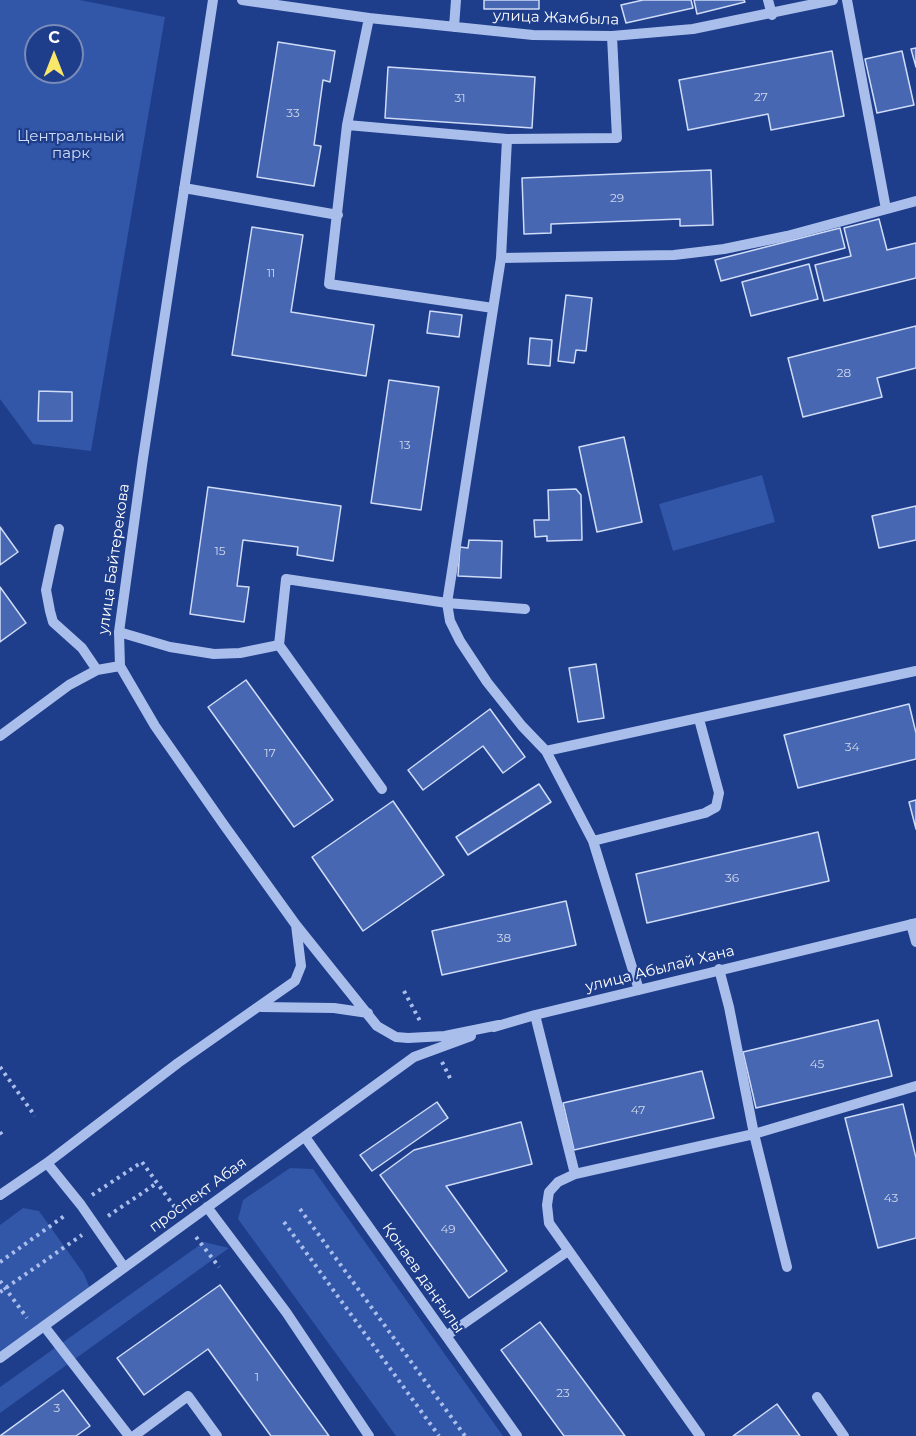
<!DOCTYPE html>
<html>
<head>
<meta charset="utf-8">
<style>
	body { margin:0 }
	#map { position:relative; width:916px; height:1436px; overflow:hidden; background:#1e3d8a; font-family:Montserrat,sans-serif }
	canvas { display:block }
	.north { position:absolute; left:24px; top:24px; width:60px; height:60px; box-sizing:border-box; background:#1e3d8a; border:2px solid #788bb9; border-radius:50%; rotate:0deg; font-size:16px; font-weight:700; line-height:24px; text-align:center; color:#fff }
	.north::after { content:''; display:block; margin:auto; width:21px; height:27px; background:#fae669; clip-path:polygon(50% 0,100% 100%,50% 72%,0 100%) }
</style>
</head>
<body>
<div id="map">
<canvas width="916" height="1436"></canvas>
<div class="north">С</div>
</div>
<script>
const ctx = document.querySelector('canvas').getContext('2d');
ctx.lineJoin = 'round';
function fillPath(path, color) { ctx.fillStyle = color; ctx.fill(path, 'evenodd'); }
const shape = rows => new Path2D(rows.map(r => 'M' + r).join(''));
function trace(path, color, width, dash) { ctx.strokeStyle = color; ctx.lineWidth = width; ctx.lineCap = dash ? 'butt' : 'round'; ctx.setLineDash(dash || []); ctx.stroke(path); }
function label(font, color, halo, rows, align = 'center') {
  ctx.font = font + ' Montserrat,sans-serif'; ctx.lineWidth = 4.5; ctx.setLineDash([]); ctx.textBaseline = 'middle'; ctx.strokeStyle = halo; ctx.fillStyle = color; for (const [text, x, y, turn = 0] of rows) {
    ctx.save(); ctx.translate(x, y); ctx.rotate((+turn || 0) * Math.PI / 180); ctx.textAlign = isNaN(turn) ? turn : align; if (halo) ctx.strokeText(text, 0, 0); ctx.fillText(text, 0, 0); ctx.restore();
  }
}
const green = shape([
	[0,0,80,0,165,17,91,451,33,444,0,399],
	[36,36,72,36,72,72,36,72],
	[762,475,775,522,673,551,659,504],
	[290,1168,313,1169,503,1436,396,1436,238,1219,243,1200],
	[23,1208,39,1211,84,1274,89,1286,88,1291,0,1359,0,1225],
	[204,1242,229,1248,0,1413,0,1387]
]);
const building = shape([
	[484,0,539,0,539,9,484,9,484,0],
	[643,0,691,0,693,8,626,23,621,5,643,0],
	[694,0,744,0,745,2,697,14,694,0],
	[278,42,335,51,330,82,323,80,314,145,321,146,314,186,257,177,278,42],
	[916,48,916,67,911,49,916,48],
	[832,51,844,116,771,130,768,114,688,130,679,80,832,51],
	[902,51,914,105,877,113,865,59,902,51],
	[388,67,535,77,532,128,385,118,388,67],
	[711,170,713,225,680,226,680,219,551,224,551,233,524,234,522,178,711,170],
	[879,219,887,250,916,243,916,278,824,301,815,265,851,256,844,228,879,219],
	[252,227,303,235,291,312,374,325,366,376,232,355,252,227],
	[840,228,845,248,721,281,715,260,840,228],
	[809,264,818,299,751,316,742,282,809,264],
	[566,295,592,298,586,351,576,350,574,363,558,361,566,295],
	[430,311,462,315,459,337,427,333,430,311],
	[916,326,916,368,877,378,882,397,803,417,788,358,916,326],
	[530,338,552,340,550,366,528,364,530,338],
	[389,380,439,387,421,510,371,503,389,380],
	[39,391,72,392,72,421,38,421,39,391],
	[624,437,642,522,597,532,579,447,624,437],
	[208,487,341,506,333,561,297,555,298,547,243,540,237,586,249,587,244,622,190,614,208,487],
	[576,489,581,495,582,540,547,541,547,536,535,537,534,520,549,520,548,490,576,489],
	[916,506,916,540,879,548,872,516,916,506],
	[0,527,18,552,0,565,0,527],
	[469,540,502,541,501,578,458,576,460,547,468,548,469,540],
	[0,587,26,623,0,642,0,587],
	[596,664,604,718,578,722,569,668,596,664],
	[246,680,333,800,294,827,208,707,246,680],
	[909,704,916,733,916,759,798,788,784,735,909,704],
	[490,709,525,757,503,773,483,746,423,790,408,770,490,709],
	[539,784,551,802,468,855,456,837,539,784],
	[916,800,916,829,909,802,916,800],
	[393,801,444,875,363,931,312,857,393,801],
	[818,832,829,881,647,923,636,874,818,832],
	[566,901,576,945,442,975,432,931,566,901],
	[878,1020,892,1076,756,1108,743,1052,878,1020],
	[702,1071,714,1118,574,1150,563,1103,702,1071],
	[437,1102,448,1118,372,1171,360,1155,437,1102],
	[903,1104,916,1158,916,1238,878,1248,845,1118,903,1104],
	[521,1122,532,1164,446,1186,507,1271,469,1298,380,1175,414,1150,521,1122],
	[220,1285,329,1436,271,1436,208,1349,144,1395,117,1358,220,1285],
	[540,1322,625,1436,564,1436,501,1350,540,1322],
	[63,1390,90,1426,76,1436,0,1436,63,1390],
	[777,1404,800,1436,733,1436,777,1404]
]);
const path = shape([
	[404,991,420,1021],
	[442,1062,451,1080],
	[0,1067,35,1116],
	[0,1132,4,1138],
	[92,1195,142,1162,176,1209],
	[300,1209,465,1436],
	[108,1216,157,1183],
	[284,1222,439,1436],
	[196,1237,219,1267],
	[0,1262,67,1214],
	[0,1281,27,1318],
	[0,1292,82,1235]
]);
const minor = shape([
	[213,0,143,458,119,632,120,666,155,726,224,825,296,925,377,1026,396,1037,408,1038,445,1036,499,1025],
	[242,0,369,18,533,35,612,36,693,29,833,0],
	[768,0,772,15],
	[847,0,886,209],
	[369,18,347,125,329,284,493,308],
	[454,27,456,0],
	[347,125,507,139,617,138,612,36],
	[507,139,501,258,447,603,450,621,460,641,487,682,522,726,546,751,593,841,639,990],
	[184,188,338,215],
	[501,258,674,255,724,249,787,236,916,201],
	[59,529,46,590,50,611,53,622,82,648,97,670],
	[119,632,170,647,214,654,240,653,279,645],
	[0,736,69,685,97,670,120,666],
	[546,751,916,671],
	[382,789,279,645,286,579,447,603,525,609],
	[593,841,705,813,716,807,719,793,699,719],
	[911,924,916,942],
	[719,969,729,1007,754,1134,787,1267],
	[261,1007,334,1008,368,1013],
	[535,1015,575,1174],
	[494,1027,535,1015,916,923],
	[305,1137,517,1436],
	[47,1163,81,1205,124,1267],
	[0,1195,47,1163,178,1063,295,981,301,966,296,925],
	[207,1207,286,1312,369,1436],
	[44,1326,129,1436],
	[446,1336,568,1251],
	[0,1358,414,1057,471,1036],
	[817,1397,844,1436],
	[134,1436,188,1396,217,1436],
	[700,1436,549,1223,547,1205,549,1192,558,1182,575,1174,754,1134,916,1086]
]);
const numberNames = [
	["27",761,97],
	["31",460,98],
	["33",293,113],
	["29",617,198],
	["11",271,273],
	["28",844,373],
	["13",405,445],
	["15",220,551],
	["34",852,747],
	["17",270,753],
	["36",732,878],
	["38",504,938],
	["45",817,1064],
	["47",638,1110],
	["43",891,1198],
	["49",448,1229],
	["1",257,1377],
	["23",563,1393],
	["3",57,1408]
];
const streetNames = [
	["улица Жамбыла",556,18,2],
	["улица Байтерекова",114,559,-82],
	["улица Абылай Хана",660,969,-14],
	["проспект Абая",198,1195,-36],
	["Қонаев даңғылы",423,1278,55]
];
const parkNames = [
	["Центральный",71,137],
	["парк",71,154]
];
fillPath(green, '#3256a8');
fillPath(building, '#4767b2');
trace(building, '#cfdcf8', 1.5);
trace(path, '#aabeec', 4, [3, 4.5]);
trace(minor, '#aabeec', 10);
label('12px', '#d1d9ec', null, numberNames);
label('15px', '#fff', '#1e3d8a', streetNames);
label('15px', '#cfdcf8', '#1e3d8a', parkNames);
</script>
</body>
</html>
